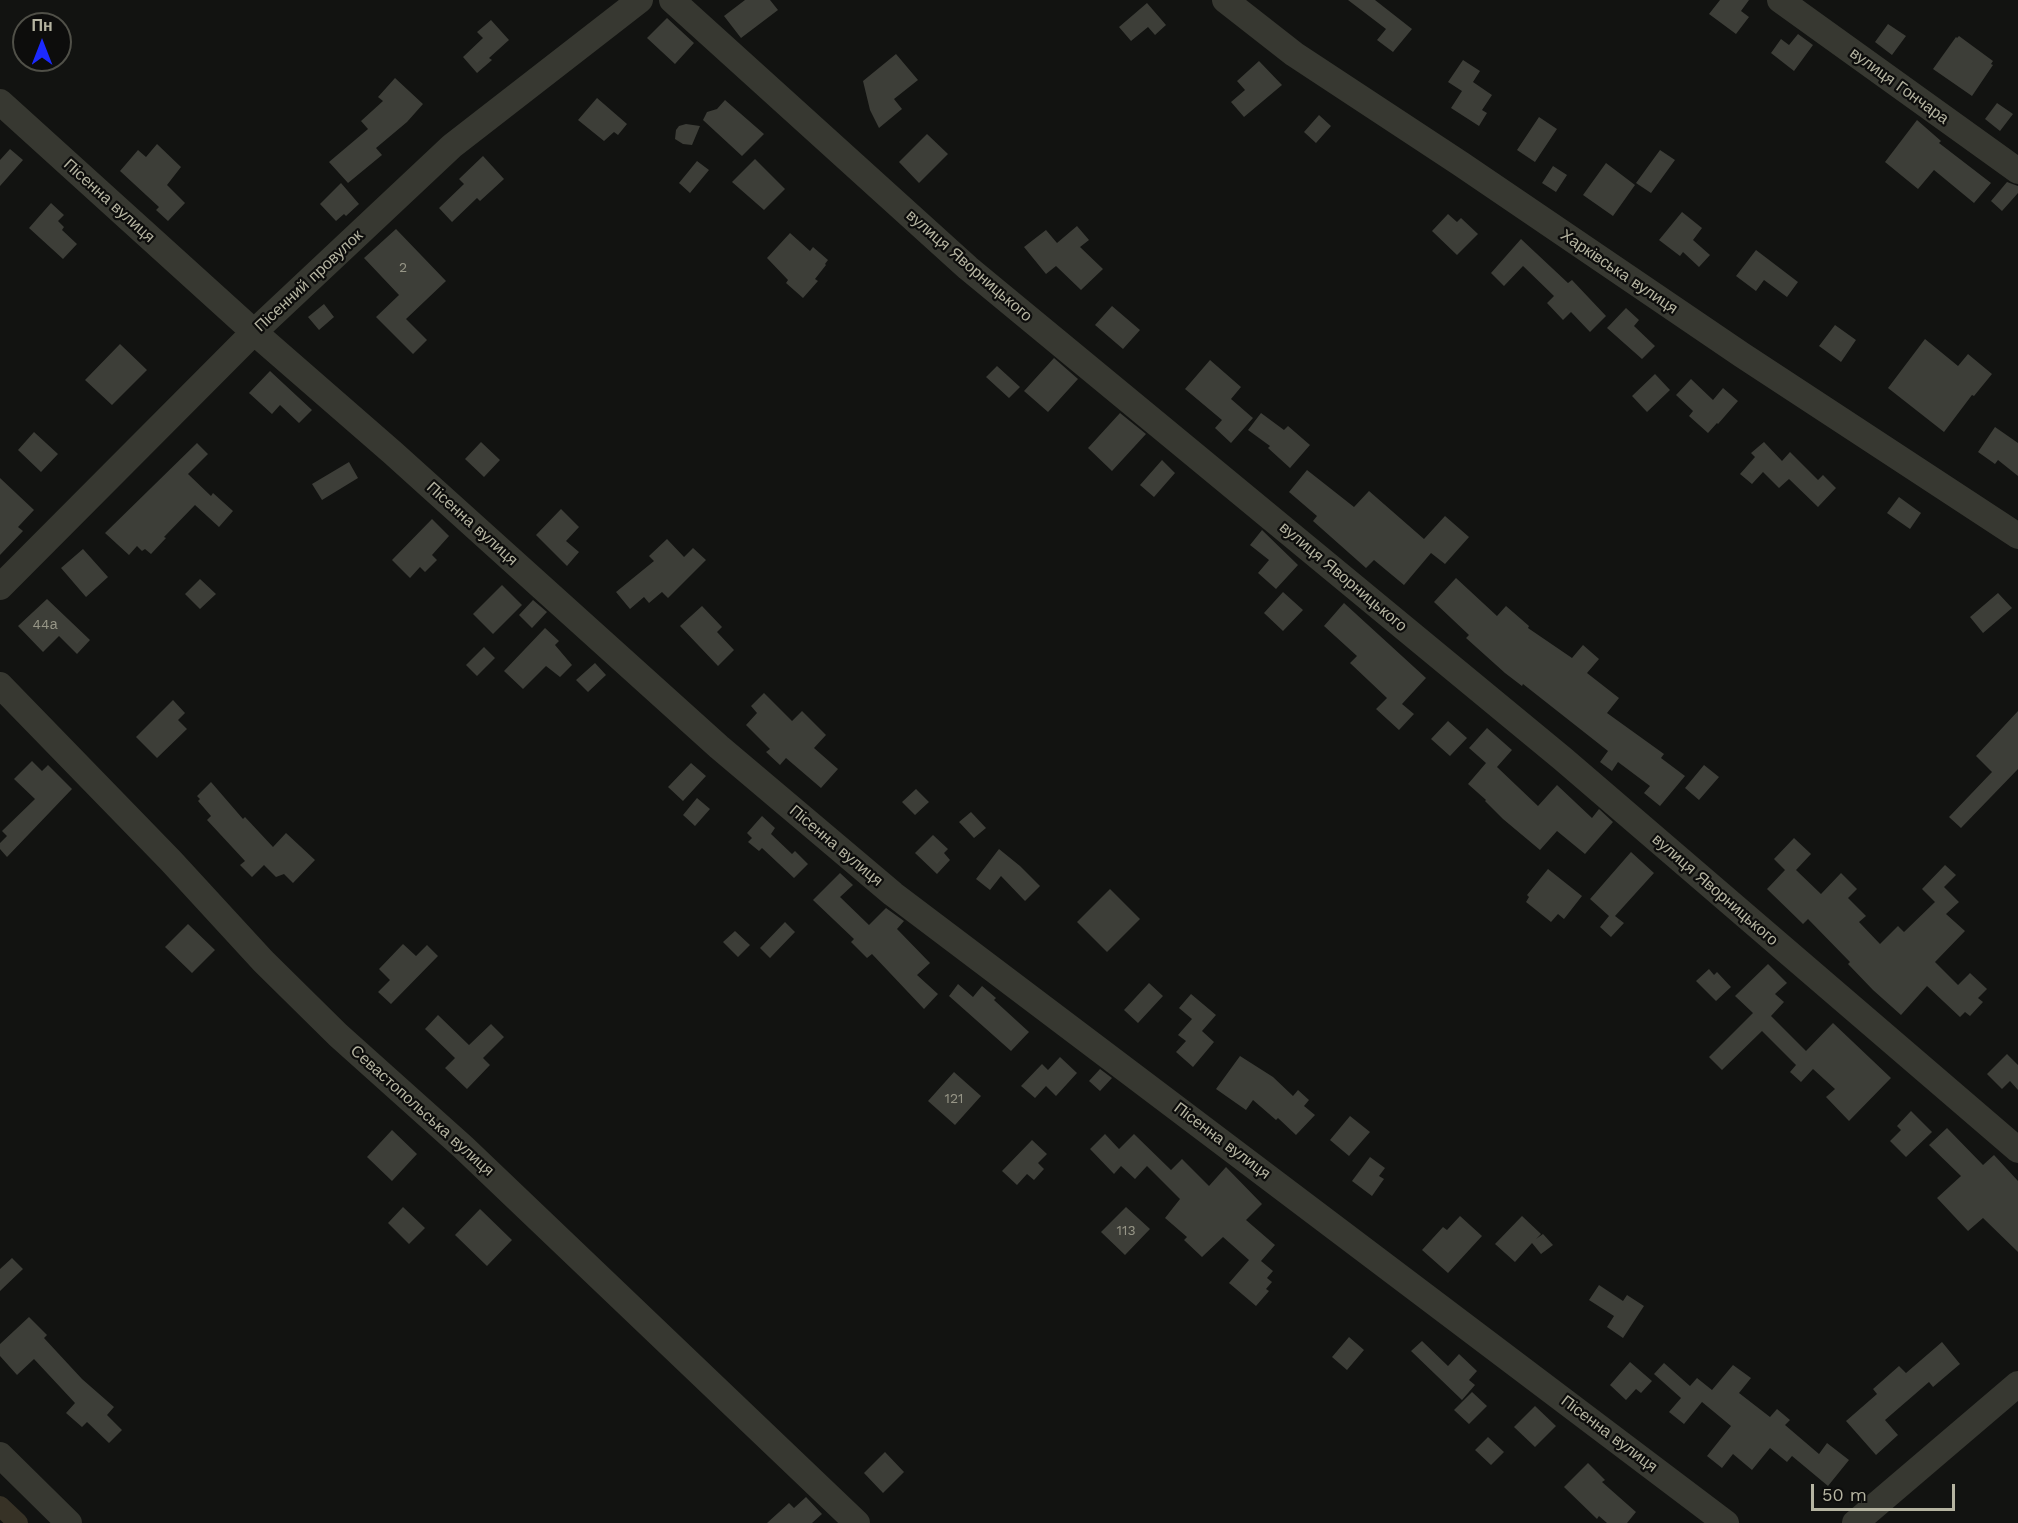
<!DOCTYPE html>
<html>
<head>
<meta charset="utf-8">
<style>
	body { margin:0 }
	#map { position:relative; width:2018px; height:1523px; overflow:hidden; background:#121311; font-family:"Work Sans",sans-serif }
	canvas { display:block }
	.north { position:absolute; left:12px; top:12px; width:60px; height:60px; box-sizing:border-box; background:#0d0d0c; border:2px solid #505048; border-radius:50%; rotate:0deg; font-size:16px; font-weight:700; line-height:24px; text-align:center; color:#b5b4a1 }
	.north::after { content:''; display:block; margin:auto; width:21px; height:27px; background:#1c2aff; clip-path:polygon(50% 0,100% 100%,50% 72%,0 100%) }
	.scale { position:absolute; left:1811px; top:1484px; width:144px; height:27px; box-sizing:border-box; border:3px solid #b5b4a1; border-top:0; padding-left:8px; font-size:18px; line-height:21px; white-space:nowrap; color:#b5b4a1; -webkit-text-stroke:4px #0d0d0c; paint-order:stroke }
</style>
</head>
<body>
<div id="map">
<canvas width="2018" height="1523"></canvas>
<div class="north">Пн</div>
<div class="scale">50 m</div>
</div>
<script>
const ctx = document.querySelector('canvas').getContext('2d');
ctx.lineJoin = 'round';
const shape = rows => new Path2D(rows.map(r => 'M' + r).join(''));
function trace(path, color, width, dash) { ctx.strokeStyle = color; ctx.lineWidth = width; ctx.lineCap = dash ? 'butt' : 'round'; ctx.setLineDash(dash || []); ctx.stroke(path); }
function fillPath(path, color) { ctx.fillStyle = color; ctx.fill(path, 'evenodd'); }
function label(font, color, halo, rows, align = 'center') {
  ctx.font = font + ' "Work Sans",sans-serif'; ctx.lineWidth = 4.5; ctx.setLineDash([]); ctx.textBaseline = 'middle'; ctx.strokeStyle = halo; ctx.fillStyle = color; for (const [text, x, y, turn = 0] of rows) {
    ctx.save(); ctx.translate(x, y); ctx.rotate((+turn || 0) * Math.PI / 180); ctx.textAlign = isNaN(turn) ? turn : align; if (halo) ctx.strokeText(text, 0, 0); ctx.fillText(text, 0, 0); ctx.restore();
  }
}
const canal = shape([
	[0,1506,18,1523]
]);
const building = shape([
	[745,0,770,0,778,10,741,38,724,16],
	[1348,0,1375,0,1412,29,1393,52,1377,40,1386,29],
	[1720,0,1749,0,1741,11,1749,17,1736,34,1709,14],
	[1147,3,1166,25,1155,35,1148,27,1131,41,1119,27],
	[667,18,694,43,675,64,647,38],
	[491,20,509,40,489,58,492,60,477,73,463,57,483,38,477,32],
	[1888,24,1906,36,1892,55,1875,42],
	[1798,34,1813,45,1794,71,1771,53,1781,39,1789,45],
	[1959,36,1993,61,1991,64,1993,65,1972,96,1933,69,1956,37,1957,38],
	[896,54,918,80,894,99,902,109,879,128,870,110,863,81],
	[1463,60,1480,71,1473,82,1492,95,1482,110,1487,113,1479,126,1451,108,1462,91,1448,82],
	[1259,61,1282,85,1244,117,1231,102,1245,90,1237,81],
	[395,78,423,104,407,122,376,148,382,155,348,183,329,162,368,129,361,121,383,101,378,97],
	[597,98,627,124,618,135,614,132,604,141,578,120],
	[725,100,764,134,742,156,703,120,707,112,717,109],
	[1997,103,2013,114,2000,131,1985,119],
	[1319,115,1331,126,1316,143,1304,132],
	[1539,117,1557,129,1535,162,1517,150],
	[1917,120,1941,141,1939,143,1991,183,1974,203,1934,170,1918,189,1885,162],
	[686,124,700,126,692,145,683,144,675,139,676,130,679,126],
	[927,134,948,154,919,183,899,162],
	[157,144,181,167,167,185,185,203,168,221,156,210,159,207,120,171,138,150,146,157],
	[10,149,23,160,0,186,0,160],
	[1660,150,1675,160,1651,193,1636,183],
	[483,156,504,179,480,201,477,198,452,222,439,208,464,184,459,179],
	[755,159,785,189,764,210,732,182],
	[697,161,709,170,690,193,679,183],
	[1606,163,1635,185,1613,216,1583,195],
	[1553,166,1567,175,1556,192,1542,183],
	[2007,182,2018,186,2018,193,2002,211,1991,201],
	[341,183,359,204,346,216,344,214,336,221,320,204],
	[51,203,64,215,58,221,64,227,62,230,77,244,63,259,29,228],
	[1682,212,1702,228,1693,240,1710,255,1699,267,1683,252,1680,256,1659,240],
	[1448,214,1457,222,1461,218,1478,234,1457,255,1432,231],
	[1077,226,1089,240,1080,247,1103,269,1081,290,1056,266,1046,274,1024,247,1046,230,1057,243],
	[396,229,446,281,406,319,427,340,413,354,376,317,399,295,364,258],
	[790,233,810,251,813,247,828,260,825,264,826,265,815,279,818,281,803,298,786,283,788,280,767,258],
	[1521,239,1568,283,1572,280,1606,316,1590,332,1571,312,1563,320,1547,303,1554,296,1523,266,1504,286,1491,273],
	[1756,250,1798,282,1787,297,1764,280,1756,291,1736,276],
	[324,304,334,317,319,330,308,317],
	[1112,306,1140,330,1123,349,1095,325],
	[1626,308,1639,320,1634,326,1655,346,1642,359,1607,328],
	[1835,325,1856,340,1841,362,1819,346],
	[1925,339,1958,366,1968,354,1992,374,1974,396,1972,395,1944,432,1888,388],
	[120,344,147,370,112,405,85,380],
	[1054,358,1078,379,1048,412,1024,391],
	[1210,360,1241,387,1231,399,1253,418,1231,443,1215,428,1222,420,1185,389],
	[997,366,1020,387,1009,398,986,377],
	[270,371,312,410,299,423,280,405,272,414,249,393],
	[1655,374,1670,390,1647,412,1632,396],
	[1691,379,1713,400,1723,388,1738,401,1718,424,1717,423,1708,433,1689,416,1693,411,1676,395],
	[1120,413,1146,434,1112,471,1088,448],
	[1261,413,1284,430,1288,426,1310,445,1290,468,1268,448,1270,446,1248,430],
	[1995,427,2018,443,2018,476,1998,460,1995,464,1978,452],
	[34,432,58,454,41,472,18,450],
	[481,442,500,460,484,477,465,459],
	[1764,442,1782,461,1790,452,1818,480,1823,475,1836,488,1818,507,1789,479,1779,488,1763,472,1752,484,1740,474,1755,457,1751,453],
	[197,443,208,454,188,474,211,496,213,493,233,511,219,527,195,505,164,537,166,538,151,554,145,549,142,551,137,546,129,555,105,533],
	[1162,460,1175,473,1154,497,1140,485],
	[349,462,358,478,322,500,312,484],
	[1307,470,1354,507,1369,491,1424,539,1445,516,1469,537,1445,564,1431,553,1404,585,1374,560,1366,568,1313,521,1317,516,1289,492],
	[0,478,34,510,18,527,23,531,0,555],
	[1899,497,1921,513,1910,529,1887,513],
	[561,509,579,527,566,541,579,552,567,566,536,535],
	[432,519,449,536,432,555,437,560,425,572,420,567,410,578,392,560],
	[1262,530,1298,565,1276,589,1258,573,1269,560,1250,545],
	[667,539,684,557,693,548,706,560,668,598,662,592,649,603,644,597,630,609,616,592,654,561,649,556],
	[83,549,108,577,86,597,61,568],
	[1456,578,1497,616,1506,606,1529,626,1528,628,1572,658,1583,645,1599,659,1587,673,1619,698,1607,713,1664,754,1661,758,1685,776,1660,806,1644,793,1650,786,1618,762,1612,771,1600,762,1608,751,1523,684,1522,686,1505,673,1466,638,1469,635,1434,602],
	[200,579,216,594,200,609,185,594],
	[502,585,522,605,493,634,473,614],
	[1283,592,1303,610,1283,631,1264,613],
	[1998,593,2012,608,1983,633,1970,617],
	[47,599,90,640,77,654,59,636,43,652,18,626],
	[533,600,547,612,532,628,519,615],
	[1344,603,1426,678,1402,704,1414,714,1399,730,1376,709,1387,698,1350,663,1357,656,1324,626],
	[702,606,722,627,717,632,734,650,718,666,680,626],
	[545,628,559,641,555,645,572,665,560,677,546,666,523,689,504,671],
	[484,647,495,658,477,676,466,665],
	[595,663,606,675,588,692,576,680],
	[764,693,792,721,802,711,826,735,814,748,838,769,821,788,786,758,780,765,766,752,770,749,746,725,757,713,751,706],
	[173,700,185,713,178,720,187,729,157,758,136,737],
	[2018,711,2018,769,1961,828,1949,817,1992,772,1976,756],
	[1448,721,1467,738,1450,756,1431,739],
	[1487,728,1512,750,1497,767,1538,806,1557,785,1592,818,1599,809,1613,822,1585,854,1557,831,1540,850,1503,819,1485,801,1486,800,1468,784,1486,763,1469,748],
	[32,761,42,771,48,765,72,789,7,857,0,849,0,843,7,836,2,831,35,799,14,779],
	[691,763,706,776,683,801,668,787],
	[1704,765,1719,777,1699,800,1685,788],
	[211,782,243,819,245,817,273,847,286,833,315,860,293,883,284,874,276,877,264,865,252,877,240,865,245,861,207,820,211,816,198,801,200,799,197,796],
	[916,789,929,802,915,815,902,802],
	[697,798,710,809,695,826,683,815],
	[971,812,986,828,974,838,959,822],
	[762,816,775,828,771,834,792,854,795,851,808,864,794,878,762,848,759,851,748,842,752,838,747,833],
	[933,835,948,849,944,853,950,860,937,874,915,853],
	[1794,838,1811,854,1796,870,1821,894,1841,873,1857,889,1848,898,1866,916,1859,922,1880,944,1898,926,1904,932,1935,902,1922,889,1945,865,1956,875,1944,887,1959,902,1946,914,1965,931,1935,962,1958,985,1970,973,1987,989,1978,998,1983,1002,1970,1016,1965,1012,1960,1017,1927,986,1901,1015,1873,990,1848,964,1850,962,1808,919,1803,924,1767,889,1785,870,1774,859],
	[999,849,1020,866,1040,886,1025,901,1001,876,990,890,976,879],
	[1631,852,1654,873,1615,916,1624,923,1611,937,1600,927,1609,916,1590,899],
	[1548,869,1582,896,1564,919,1558,914,1551,922,1526,902,1529,897,1527,895],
	[840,873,853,885,840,897,869,925,886,908,904,921,897,929,930,963,917,975,938,994,924,1009,872,954,867,958,851,942,854,939,813,900],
	[1110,889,1140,919,1107,952,1077,922],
	[785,922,795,932,770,958,760,948],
	[188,924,215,950,192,973,165,947],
	[735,931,750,945,738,957,723,942],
	[403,944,416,956,427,945,438,956,391,1004,378,992,390,980,379,969],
	[1768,964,1787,983,1775,994,1784,1002,1771,1016,1806,1051,1833,1023,1891,1078,1849,1121,1826,1097,1835,1089,1813,1069,1801,1082,1790,1072,1796,1065,1762,1031,1722,1070,1709,1057,1753,1013,1735,996],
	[1709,969,1714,975,1717,972,1731,987,1716,1001,1696,981],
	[1149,983,1163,996,1138,1023,1124,1010],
	[958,984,973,997,982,986,996,998,994,1000,1029,1032,1011,1051,949,996],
	[1191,994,1216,1015,1202,1031,1214,1042,1193,1067,1176,1052,1186,1041,1178,1035,1192,1019,1179,1008],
	[438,1015,469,1045,491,1024,504,1037,483,1058,490,1065,467,1089,445,1068,455,1058,425,1029],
	[2007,1054,2018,1065,2018,1090,2010,1081,2002,1089,1987,1074],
	[1240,1056,1273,1077,1293,1096,1298,1090,1309,1100,1304,1106,1315,1115,1296,1135,1278,1118,1276,1120,1253,1100,1246,1110,1216,1089],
	[1060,1057,1077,1073,1056,1096,1046,1086,1035,1098,1021,1086,1042,1064,1048,1070],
	[1100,1069,1112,1078,1100,1091,1089,1081],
	[954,1072,981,1096,955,1125,928,1101],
	[1911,1111,1932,1132,1906,1157,1890,1141,1901,1130,1897,1126],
	[1350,1116,1370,1132,1349,1156,1330,1140],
	[1947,1128,1983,1165,1994,1155,2018,1181,2018,1252,1983,1218,1968,1231,1937,1198,1961,1176,1929,1145],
	[392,1130,417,1154,392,1181,367,1157],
	[1105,1134,1119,1149,1134,1134,1171,1170,1182,1159,1209,1186,1226,1167,1262,1204,1246,1220,1275,1245,1261,1261,1273,1271,1267,1278,1272,1282,1266,1289,1269,1291,1256,1306,1229,1283,1249,1260,1223,1237,1202,1257,1184,1240,1187,1237,1165,1218,1180,1199,1147,1166,1135,1179,1121,1166,1114,1174,1090,1149],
	[1032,1140,1047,1154,1038,1163,1044,1169,1034,1180,1027,1174,1017,1185,1002,1171],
	[1370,1157,1385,1168,1379,1176,1384,1179,1372,1196,1352,1181],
	[403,1207,425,1228,409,1244,388,1223],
	[1126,1207,1150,1229,1125,1255,1101,1232],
	[480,1209,512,1240,487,1266,455,1235],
	[1460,1216,1482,1236,1448,1273,1422,1250,1443,1227,1447,1230],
	[1522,1216,1541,1234,1536,1239,1543,1234,1553,1245,1541,1254,1532,1243,1515,1262,1495,1244],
	[12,1258,23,1269,0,1291,0,1269],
	[1599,1285,1623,1301,1627,1295,1644,1306,1623,1338,1607,1327,1614,1316,1589,1300],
	[29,1317,47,1335,44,1338,82,1379,114,1407,107,1415,122,1430,109,1443,87,1422,82,1427,66,1413,75,1403,34,1359,17,1375,0,1356,0,1344],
	[1349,1337,1364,1350,1347,1370,1332,1357],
	[1422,1341,1448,1366,1459,1354,1477,1371,1469,1380,1475,1385,1462,1400,1411,1351],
	[1942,1342,1960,1364,1933,1387,1929,1382,1885,1420,1898,1435,1876,1455,1846,1421,1877,1394,1873,1389,1899,1366,1906,1373],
	[1630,1362,1652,1381,1641,1393,1636,1389,1626,1400,1610,1385],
	[1664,1363,1690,1386,1697,1378,1712,1390,1733,1365,1751,1378,1739,1393,1770,1417,1777,1409,1790,1420,1785,1425,1819,1454,1827,1443,1849,1460,1828,1486,1792,1456,1787,1462,1770,1448,1752,1470,1733,1454,1722,1468,1707,1456,1731,1426,1702,1402,1684,1424,1669,1412,1681,1398,1654,1374],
	[1472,1392,1487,1406,1469,1424,1454,1410],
	[1535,1406,1556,1426,1535,1447,1514,1427],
	[1488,1437,1504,1452,1491,1465,1475,1450],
	[885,1452,904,1472,883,1493,864,1473],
	[1588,1463,1605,1480,1602,1482,1636,1512,1627,1523,1607,1523,1599,1516,1597,1519,1564,1487],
	[806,1497,822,1514,812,1523,767,1523,789,1503,794,1508]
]);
const minor = shape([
	[672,0,968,268,1563,759,2018,1150],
	[1225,0,1294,54,1461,164,1742,355,2018,536],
	[1780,0,2018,171],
	[0,102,254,332,393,453,719,747,893,894,1726,1523],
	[0,587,254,332,452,146,640,0],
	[0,685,171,861,263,961,338,1035,463,1147,857,1523],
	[0,1455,69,1523],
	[1855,1523,2018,1384]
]);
const numberNames = [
	["2",403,268],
	["44а",45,625],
	["121",954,1099],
	["113",1126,1231]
];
const streetNames = [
	["вулиця Гончара",1899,86,36],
	["Пісенна вулиця",109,201,42],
	["вулиця Яворницького",969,266,41],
	["Харківська вулиця",1619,272,34],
	["Пісенний провулок",309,281,-43],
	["Пісенна вулиця",472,524,42],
	["вулиця Яворницького",1343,577,40],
	["Пісенна вулиця",836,846,40],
	["вулиця Яворницького",1715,890,41],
	["Севастопольська вулиця",422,1111,42],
	["Пісенна вулиця",1222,1141,37],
	["Пісенна вулиця",1609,1434,37]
];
trace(canal, '#373226', 20);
fillPath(building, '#3d3e38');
trace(minor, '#373831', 26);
label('14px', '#979687', null, numberNames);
label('16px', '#b5b4a1', '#0d0d0c', streetNames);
</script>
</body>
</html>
